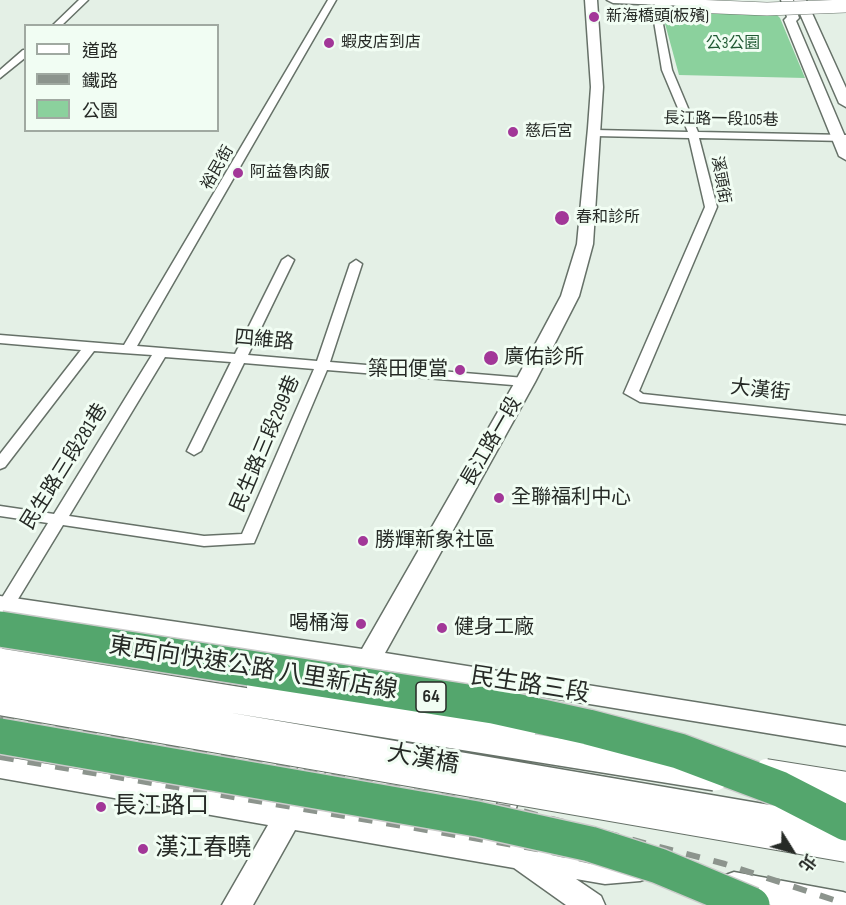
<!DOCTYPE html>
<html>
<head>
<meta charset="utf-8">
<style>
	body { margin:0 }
	#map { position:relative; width:846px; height:905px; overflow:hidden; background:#e4f0e6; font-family:"Sofia Sans Condensed","Noto Sans TC",sans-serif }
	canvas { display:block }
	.legend { position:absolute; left:24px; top:24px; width:195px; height:108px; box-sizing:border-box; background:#f1fdf3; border:2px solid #a0a9a1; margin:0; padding:8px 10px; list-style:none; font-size:18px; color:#262a26 }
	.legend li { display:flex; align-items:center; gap:12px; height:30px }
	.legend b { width:30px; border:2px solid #a0a9a1 }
	.north { position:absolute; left:762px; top:821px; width:60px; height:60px; -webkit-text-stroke:4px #f1fdf3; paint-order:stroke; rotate:127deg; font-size:16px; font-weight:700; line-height:24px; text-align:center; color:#262a26 }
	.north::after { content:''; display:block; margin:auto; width:21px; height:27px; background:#262a26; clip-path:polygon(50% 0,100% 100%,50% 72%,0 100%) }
</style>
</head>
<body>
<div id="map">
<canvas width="846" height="905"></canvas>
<ul class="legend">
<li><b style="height:8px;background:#fff"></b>道路</li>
<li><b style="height:8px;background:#8c948d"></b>鐵路</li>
<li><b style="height:16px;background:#8bd19d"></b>公園</li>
</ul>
<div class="north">北</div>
</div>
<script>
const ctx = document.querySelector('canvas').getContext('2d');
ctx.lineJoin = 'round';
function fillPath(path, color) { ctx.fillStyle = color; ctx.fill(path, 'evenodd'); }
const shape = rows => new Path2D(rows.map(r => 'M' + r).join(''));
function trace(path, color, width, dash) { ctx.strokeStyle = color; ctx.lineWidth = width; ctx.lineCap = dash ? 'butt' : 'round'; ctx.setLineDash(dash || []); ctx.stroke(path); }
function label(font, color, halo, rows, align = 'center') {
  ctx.font = font + ' "Sofia Sans Condensed","Noto Sans TC",sans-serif'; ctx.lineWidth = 6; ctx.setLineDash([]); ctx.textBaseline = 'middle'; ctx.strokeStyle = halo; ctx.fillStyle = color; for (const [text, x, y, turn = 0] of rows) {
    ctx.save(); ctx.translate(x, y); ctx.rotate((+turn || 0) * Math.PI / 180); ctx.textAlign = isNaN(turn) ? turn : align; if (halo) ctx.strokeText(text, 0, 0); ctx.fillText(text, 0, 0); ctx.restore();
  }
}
const green = shape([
	[661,9,758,11,776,14,780,18,805,78,679,75]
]);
const street = shape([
	[79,0,88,0,61,26,52,26,79,0],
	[328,0,336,0,137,346,235,354,282,260,288,256,294,260,248,355,317,361,350,264,356,260,362,264,330,362,525,378,532,382,525,386,327,370,254,543,204,546,63,525,12,609,0,609,0,601,48,523,0,516,0,506,54,514,152,355,94,351,5,467,0,469,0,454,81,350,0,343,0,335,124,345,328,0],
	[165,357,231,362,187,451,194,455,201,451,244,363,314,369,242,534,204,536,69,516,165,357],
	[670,0,676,2,660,9,672,70,698,132,846,135,846,141,699,138,717,207,639,391,643,394,846,416,846,424,640,402,624,393,705,207,689,138,595,136,590,133,595,130,688,132,662,70,652,9,656,3,670,0],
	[23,50,26,50,26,57,0,78,0,70,23,50],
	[527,735,534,737,537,742,510,827,507,833,500,836,493,833,490,827,517,742,520,737,527,735]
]);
const secondary = shape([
	[585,0,597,0,603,87,593,244,579,296,535,382,385,653,846,726,846,746,376,669,359,700,350,703,341,700,337,693,352,666,0,612,0,596,362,649,515,382,561,296,577,244,588,128,591,87,585,0],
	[607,0,698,0,714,1,720,4,714,7,613,3,607,0],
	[781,0,793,0,799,18,796,21,846,139,846,160,839,156,784,20,787,17,781,0],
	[794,0,806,0,846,88,846,107,839,103,794,0],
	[324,734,334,738,338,745,307,808,605,858,640,855,651,859,655,868,651,877,640,881,605,884,576,879,601,896,605,905,566,905,514,868,295,830,253,905,222,905,268,825,0,778,0,756,280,803,314,738,324,734],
	[734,872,843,892,846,893,846,905,771,905,734,898,723,894,719,885,723,876,734,872]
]);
const rail = shape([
	[0,718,514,809,725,864,846,904],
	[0,757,543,850,704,887,767,905]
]);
const streetBridge = shape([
	[257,687,526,730],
	[0,705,846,852],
	[766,769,846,782]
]);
const secondaryBridgeFar1 = shape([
	[693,6,767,9,846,6]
]);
const secondaryBridge = shape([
	[0,662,715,777],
	[0,687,842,831],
	[808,793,846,799]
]);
const highwayBridge = shape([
	[0,629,493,706,588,727,679,751,780,789,846,823],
	[0,736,477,819,590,844,659,866,752,905]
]);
const markers = [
	[594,17,6,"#a23798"],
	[329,43,6,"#a23798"],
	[513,132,6,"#a23798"],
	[238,173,6,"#a23798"],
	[562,218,8,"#a23798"],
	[491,358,8,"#a23798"],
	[460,370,6,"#a23798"],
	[499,498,6,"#a23798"],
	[363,541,6,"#a23798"],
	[361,624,6,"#a23798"],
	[442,628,6,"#a23798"],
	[101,807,6,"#a23798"],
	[143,849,6,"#a23798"]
];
const farPoinames = [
	["新海橋頭(板殯)",606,17],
	["蝦皮店到店",341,43],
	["慈后宮",525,132],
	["阿益魯肉飯",250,173],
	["春和診所",576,218]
];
const farParknames = [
	["公3公園",733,44]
];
const farStreetnames = [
	["長江路一段105巷",721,120,1],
	["裕民街",218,168,-60],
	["溪頭街",720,180,80]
];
const shields = [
	[431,697,30]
];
const shieldNames = [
	["64",431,697]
];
const streetNames = [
	["四維路",264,341,5],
	["大漢街",760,391,6],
	["長江路一段",492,442,-60],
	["民生路三段299巷",266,444,-67],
	["民生路三段281巷",65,467,-58]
];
const poiNames = [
	["廣佑診所",504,358],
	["築田便當",448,370,"right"],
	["全聯福利中心",511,498],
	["勝輝新象社區",375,541],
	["喝桶海",349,624,"right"],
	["健身工廠",454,628]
];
const nearStreetnames = [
	["東西向快速公路 八里新店線",253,669,9],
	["民生路三段",530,686,9],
	["大漢橋",423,760,10]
];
const nearPoinames = [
	["長江路口",113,807],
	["漢江春曉",155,849]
];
fillPath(green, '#8bd19d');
trace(street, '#667168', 3);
trace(secondary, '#667168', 3);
fillPath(street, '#fff');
fillPath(secondary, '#fff');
trace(rail, '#8c948d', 6, [14, 14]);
trace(streetBridge, '#667168', 22, []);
trace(secondaryBridgeFar1, '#667168', 14, []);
trace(secondaryBridge, '#667168', 30, []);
trace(highwayBridge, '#cbcccb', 38, []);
trace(streetBridge, '#fff', 20);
trace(secondaryBridgeFar1, '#fff', 13);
trace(secondaryBridge, '#fff', 27);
trace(highwayBridge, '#54a66d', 35);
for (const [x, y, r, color] of markers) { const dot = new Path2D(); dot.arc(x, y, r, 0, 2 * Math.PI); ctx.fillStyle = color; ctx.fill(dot); trace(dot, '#f1fdf3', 2); }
label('16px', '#262a26', '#f1fdf3', farPoinames, 'left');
label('16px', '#215a34', '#f1fdf3', farParknames);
label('16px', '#262a26', '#f1fdf3', farStreetnames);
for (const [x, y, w] of shields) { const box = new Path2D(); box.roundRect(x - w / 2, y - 15, w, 30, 4.5); ctx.fillStyle = '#f1fdf3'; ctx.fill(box); trace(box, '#262a26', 1.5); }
label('bold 18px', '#262a26', null, shieldNames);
label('20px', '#262a26', '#f1fdf3', streetNames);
label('20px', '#262a26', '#f1fdf3', poiNames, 'left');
label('24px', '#262a26', '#f1fdf3', nearStreetnames);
label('24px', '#262a26', '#f1fdf3', nearPoinames, 'left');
</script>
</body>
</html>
